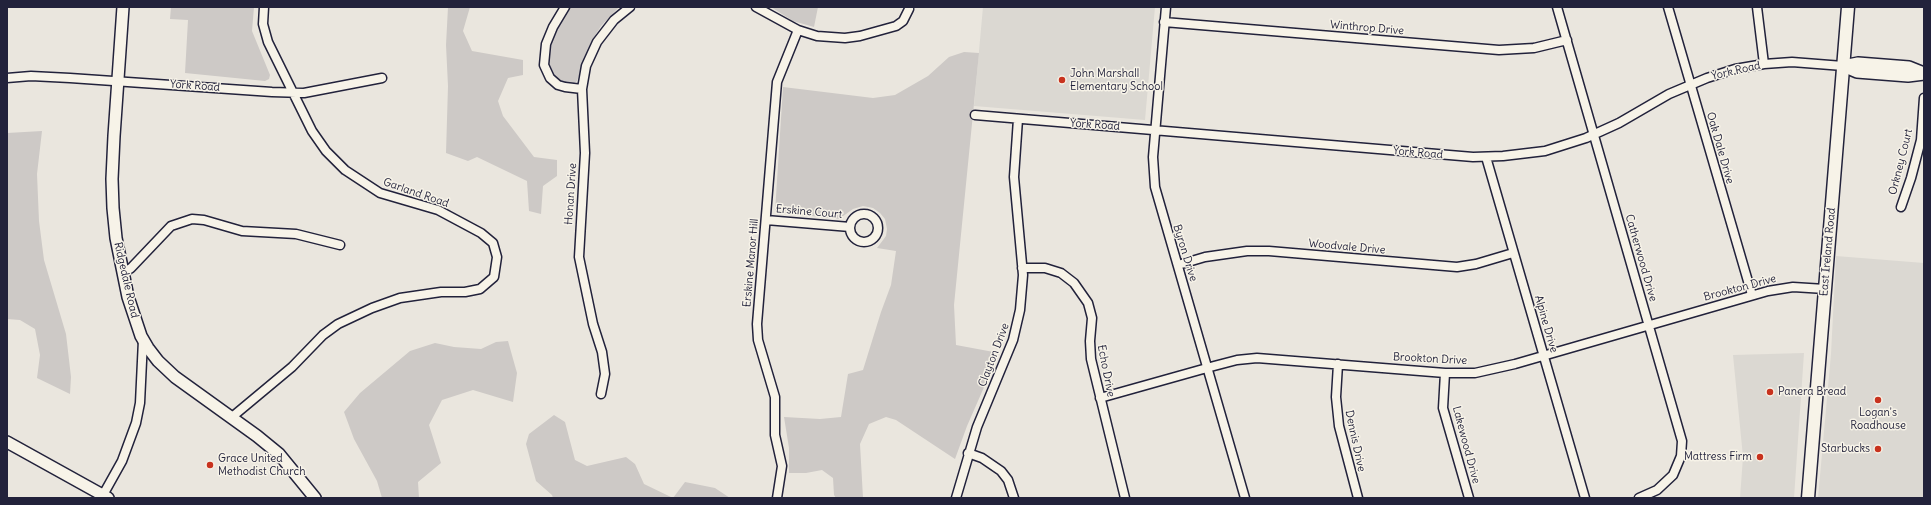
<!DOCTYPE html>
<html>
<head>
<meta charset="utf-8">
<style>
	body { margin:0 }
	#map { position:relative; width:1931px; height:505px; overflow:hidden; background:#eae6de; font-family:Delius,sans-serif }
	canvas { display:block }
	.frame { position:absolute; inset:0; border:8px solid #22223b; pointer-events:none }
</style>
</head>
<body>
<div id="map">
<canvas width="1931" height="505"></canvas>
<div class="frame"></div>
</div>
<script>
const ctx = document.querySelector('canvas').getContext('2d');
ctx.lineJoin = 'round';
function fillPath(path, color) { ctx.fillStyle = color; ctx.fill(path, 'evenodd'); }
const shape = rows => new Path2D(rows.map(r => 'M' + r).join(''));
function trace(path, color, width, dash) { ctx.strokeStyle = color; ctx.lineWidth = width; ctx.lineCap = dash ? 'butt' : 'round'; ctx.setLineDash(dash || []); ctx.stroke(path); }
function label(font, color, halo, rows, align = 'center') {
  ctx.font = font + ' Delius,sans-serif'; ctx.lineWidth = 3; ctx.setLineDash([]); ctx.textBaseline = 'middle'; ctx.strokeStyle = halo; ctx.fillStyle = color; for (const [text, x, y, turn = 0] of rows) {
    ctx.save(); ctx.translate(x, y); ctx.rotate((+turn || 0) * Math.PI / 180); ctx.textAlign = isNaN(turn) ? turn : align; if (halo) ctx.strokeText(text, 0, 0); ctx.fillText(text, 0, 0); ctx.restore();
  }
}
const built = shape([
	[983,7,1155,7,1145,120,974,106],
	[1836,256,1924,263,1924,498,1818,498,1831,354],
	[1804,353,1794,498,1740,498,1743,457,1733,355]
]);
const green = shape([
	[171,7,254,7,252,31,270,75,269,79,265,81,185,73,188,20,170,19],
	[448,7,470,7,463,31,472,51,523,60,523,75,508,78,498,101,503,116,534,157,557,160,557,176,543,186,541,214,529,211,527,181,477,157,468,161,446,153,448,86,446,45],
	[570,7,619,7,601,26,591,42,577,81,573,84,566,84,558,82,553,75,549,68,548,58,552,38],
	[771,7,818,7,814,27,793,21],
	[964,52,979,53,954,305,956,345,999,353,967,426,955,459,896,420,886,417,869,424,860,444,863,498,836,498,834,495,833,478,822,470,806,473,789,473,789,448,784,417,820,419,841,417,848,374,863,370,881,312,891,285,896,251,877,248,886,236,887,229,885,219,880,213,873,208,863,206,853,209,839,219,775,212,783,87,873,98,895,95,928,76,949,57],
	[42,131,37,174,39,221,44,260,66,334,71,377,70,394,37,378,40,355,35,329,20,320,7,319,7,133],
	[508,341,517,373,513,402,473,390,442,400,429,425,441,463,418,482,419,498,382,498,377,481,354,439,344,412,360,393,410,351,435,343,454,347,481,349,496,342],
	[554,415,565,422,575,460,587,466,626,457,635,464,644,484,673,498,685,482,715,488,730,498,553,498,552,495,536,481,526,444,529,434]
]);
const minor = shape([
	[565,7,553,27,546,44,544,65,550,78,558,85,565,87,582,89],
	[756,7,798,30,817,36,845,38,860,36,896,26,903,21,909,9],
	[1166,7,1153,157,1155,187,1245,498],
	[1557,7,1682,441,1681,456,1673,475,1657,490,1639,498],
	[1668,7,1752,295],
	[1757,7,1764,64],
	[1164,22,1499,50,1534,48,1567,40],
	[7,78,31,76,70,78,272,92,304,93,382,78],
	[975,115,1473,157,1503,156,1545,151,1586,138,1619,123,1669,94,1707,78,1735,69,1764,64,1792,62,1843,66],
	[1486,157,1585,498],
	[1901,207,1911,178,1921,140,1924,98],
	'850 228a14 14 0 1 1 28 0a14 14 0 1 1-28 0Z',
	[766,220,850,227],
	[1178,265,1205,257,1247,251,1269,251,1457,267,1476,264,1513,253],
	[1022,268,1045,268,1061,273,1074,283,1088,303,1092,318,1090,341,1091,359,1125,498],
	[123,273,131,268,171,226,192,219,204,220,242,231,296,234,340,245],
	[1338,364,1336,397,1339,426,1358,498],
	[1445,373,1443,408,1469,498],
	[601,394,605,374,602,352,593,324,579,257,585,153,582,89,586,66,597,42,614,20,630,7],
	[1100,398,1214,366,1237,360,1257,358,1445,373,1475,373,1515,364,1768,291,1793,287,1825,289],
	[232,417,292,367,323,335,338,324,372,308,400,298,441,292,465,292,480,289,494,277,497,257,493,243,481,233,438,210,380,193,345,170,326,151,312,131,268,42,263,24,264,7],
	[968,453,982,458,1001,471,1008,480,1014,498],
	[103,495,122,461,136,423,140,403,143,340],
	[777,498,782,466,775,435,775,397,758,340,757,324,777,82,798,30],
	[956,498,977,427,1013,340,1020,310,1023,275,1014,177,1018,119]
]);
const tertiary = shape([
	[123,7,114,136,112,179,113,208,116,238,128,297,141,336,148,348,158,361,175,377,257,436,279,454,315,498],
	[1843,66,1858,63,1909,67,1924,73],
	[1843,66,1857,72,1908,76,1924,74],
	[7,442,108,498]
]);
const secondary = shape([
	[1808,498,1848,7]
]);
const markers = [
	[1062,80,4,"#c8321e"],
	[1770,392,4,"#c8321e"],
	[1878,400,4,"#c8321e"],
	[1878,449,4,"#c8321e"],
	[1760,457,4,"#c8321e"],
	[210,465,4,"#c8321e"]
];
const streetNames = [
	["Winthrop Drive",1367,28,5],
	["York Road",1736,71,-13],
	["York Road",195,86,4],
	["York Road",1095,125,4],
	["Oak Dale Drive",1720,148,74],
	["York Road",1418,153,5],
	["Orkney Court",1901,162,-76],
	["Garland Road",416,193,19],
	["Honan Drive",571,194,-86],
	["Erskine Court",809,212,5],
	["Woodvale Drive",1347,247,5],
	["East Ireland Road",1828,252,-85],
	["Byron Drive",1185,253,73],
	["Catherwood Drive",1641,258,74],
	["Erskine Manor Hill",751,263,-85],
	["Ridgedale Road",126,280,77],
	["Brookton Drive",1740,288,-15],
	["Alpine Drive",1546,324,74],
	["Clayton Drive",994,355,-69],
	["Brookton Drive",1430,359,3],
	["Echo Drive",1106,371,79],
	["Dennis Drive",1355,441,78],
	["Lakewood Drive",1466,445,75]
];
const poiNames = [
	["John Marshall",1070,74],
	["Elementary School",1070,87],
	["Panera Bread",1778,392],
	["Logan's",1878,413,"center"],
	["Roadhouse",1878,426,"center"],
	["Starbucks",1870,449,"right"],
	["Mattress Firm",1752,457,"right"],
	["Grace United",218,459],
	["Methodist Church",218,472]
];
fillPath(built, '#dbd8d2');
fillPath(green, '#cdc9c6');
trace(minor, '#22223b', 11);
trace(tertiary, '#22223b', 14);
trace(secondary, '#22223b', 15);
trace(minor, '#f7f3e8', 8);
trace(tertiary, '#f7f3e8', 11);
trace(secondary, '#f7f3e8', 12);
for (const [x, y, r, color] of markers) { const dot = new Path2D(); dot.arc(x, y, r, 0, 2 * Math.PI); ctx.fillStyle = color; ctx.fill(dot); trace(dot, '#f7f3e8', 1.5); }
label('11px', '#22223b', '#f7f3e8', streetNames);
label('11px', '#22223b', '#f7f3e8', poiNames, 'left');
</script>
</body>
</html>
